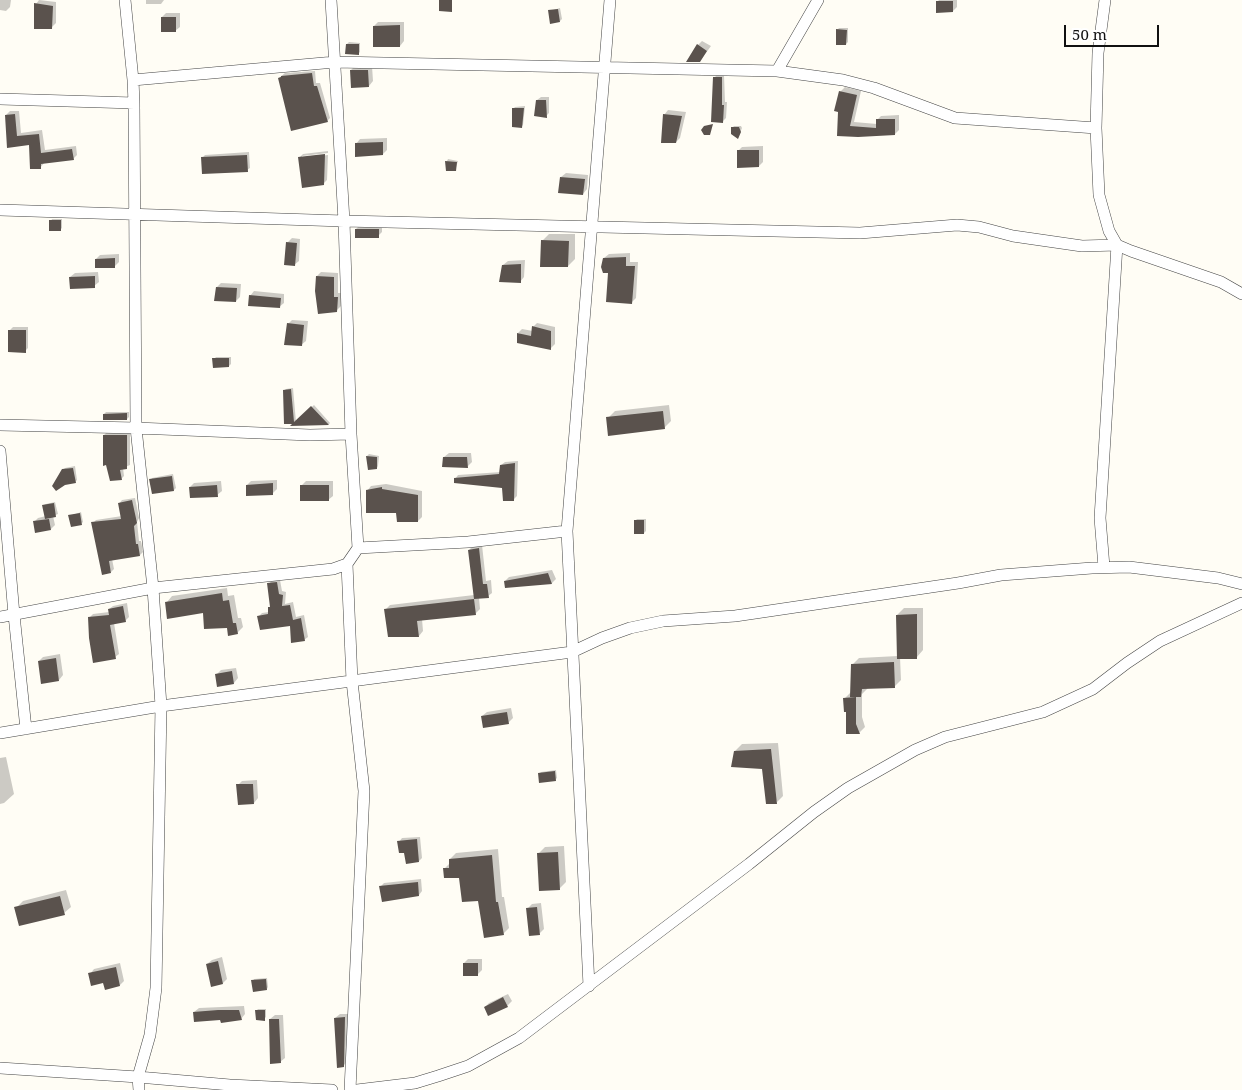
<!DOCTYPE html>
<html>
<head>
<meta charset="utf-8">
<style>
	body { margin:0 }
	#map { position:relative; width:1242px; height:1090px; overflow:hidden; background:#fffdf5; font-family:"Noto Serif",serif }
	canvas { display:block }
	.scale { position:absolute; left:1064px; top:25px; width:95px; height:22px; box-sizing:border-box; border:2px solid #111; border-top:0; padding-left:6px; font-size:15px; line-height:18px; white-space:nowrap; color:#111; -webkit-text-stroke:4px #fff; paint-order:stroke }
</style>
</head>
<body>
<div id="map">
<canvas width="1242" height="1090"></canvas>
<div class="scale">50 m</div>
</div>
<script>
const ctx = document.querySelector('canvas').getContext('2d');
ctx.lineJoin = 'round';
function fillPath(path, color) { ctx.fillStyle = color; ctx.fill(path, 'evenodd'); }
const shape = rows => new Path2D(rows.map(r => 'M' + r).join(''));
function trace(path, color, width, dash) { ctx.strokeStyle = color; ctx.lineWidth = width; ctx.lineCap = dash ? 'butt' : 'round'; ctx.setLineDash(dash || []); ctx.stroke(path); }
const shadow = shape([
	[0,0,11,0,10,7,6,11,0,10],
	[39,0,56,2,56,23,52,27,36,4],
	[146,0,164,0,161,4,146,4],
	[939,0,957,0,957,7,953,11,937,2],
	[560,8,562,19,560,21,550,11],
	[166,13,180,13,180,27,175,31,162,17],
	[378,22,404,22,404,41,400,46,374,26],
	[839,28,848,28,848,42,846,44,837,30],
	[702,41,711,46,700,61,698,45],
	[349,42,360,43,360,52,358,54,347,44],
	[355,66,372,66,373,81,369,86,351,70],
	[315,71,316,83,320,83,330,118,327,121,279,78,285,73],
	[718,74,724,75,725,102,727,102,726,118,723,121,714,78],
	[845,87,861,91,854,122,877,124,877,120,881,116,899,115,899,130,895,134,838,135,840,92],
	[541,97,549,97,549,113,546,116,537,100],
	[525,106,523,125,521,127,513,109,515,107],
	[668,110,686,112,680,138,676,142,664,115],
	[10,111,19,111,21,133,42,130,45,150,76,146,77,155,73,159,44,163,40,168,30,144,8,146,6,115],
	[734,126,741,126,742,128,738,138,732,128],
	[387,138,387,150,383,154,356,144,360,139],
	[763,146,763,162,759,166,738,151,742,147],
	[328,151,328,153,302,156,302,158,328,155,327,180,323,184,299,158,303,154],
	[249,152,250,168,247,170,202,158,205,155],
	[448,159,458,161,455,170,447,170,447,161],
	[566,173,588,175,587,189,583,194,561,177],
	[52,219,62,219,62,228,61,229,51,221],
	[360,225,382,225,382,232,378,236,356,229],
	[549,234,575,234,575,259,568,266,542,241],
	[292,238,300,239,299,261,294,265,288,242],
	[630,253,630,262,638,262,636,298,632,302,609,271,604,258,609,254],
	[119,254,119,262,115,266,96,259,100,255],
	[525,260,524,277,520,282,503,265,508,261],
	[98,272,99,282,94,286,70,277,75,273],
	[321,272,338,273,338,293,342,293,341,306,336,311,317,276],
	[221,283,241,284,240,297,236,301,217,287],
	[254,291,284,294,284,303,279,307,250,296],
	[292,320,308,321,306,341,301,345,288,324],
	[537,323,555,327,555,344,551,348,518,333,522,329,533,331,533,327],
	[13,327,28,327,28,348,25,351,10,330],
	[216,357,231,357,231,364,229,366,214,359],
	[293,388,296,422,314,405,330,423,329,424,293,425,295,423,285,423,285,390,286,389],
	[669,405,671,421,664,428,608,418,615,411],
	[106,412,129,412,129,417,127,419,104,414],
	[107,432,130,433,130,465,123,468,124,476,121,479,104,435],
	[449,453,471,453,472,462,468,466,444,457],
	[369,454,379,456,378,466,377,468,367,456],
	[518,461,517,496,514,499,503,487,455,479,458,475,501,472,501,465,505,462],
	[75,466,77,480,75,482,63,470,65,468],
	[173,474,176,488,174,490,153,493,151,480,152,478],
	[277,480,277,489,273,493,247,485,251,481],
	[221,481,222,491,217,495,190,487,194,483],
	[306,481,333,481,333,496,328,500,302,485],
	[386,484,422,491,422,517,418,521,397,512,367,491,371,486],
	[135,498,139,518,137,522,139,541,141,541,143,552,140,555,112,559,114,569,111,572,93,523,96,520,122,516,119,504,122,500],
	[55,502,58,514,53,516,55,525,51,529,34,522,38,518,46,516,44,505,46,504],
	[81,512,83,522,82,523,70,516],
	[637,519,646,519,646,531,644,533,635,521],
	[482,545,486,581,491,580,492,593,488,596,479,598,480,609,475,614,422,619,423,631,419,636,385,610,390,605,474,595,469,550,473,546],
	[552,570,556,579,552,583,506,587,505,581,509,577],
	[272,580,280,580,282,591,286,592,285,604,293,602,296,617,304,615,308,637,304,640,291,624,259,616,262,613,269,612,269,608,271,605,269,584],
	[227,588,228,596,234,595,238,618,241,618,243,627,237,633,204,612,167,602,172,596],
	[127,603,129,617,125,621,114,623,119,654,115,657,89,618,93,614,109,612,109,609,113,606],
	[904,608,923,608,923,650,917,657,900,657,901,680,894,687,868,688,862,694,862,717,865,727,859,733,847,711,845,698,851,692,852,665,859,658,898,656,897,615],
	[60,654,63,675,59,680,39,661,43,657],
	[236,668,238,678,234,683,217,674,221,670],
	[511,708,513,718,508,723,482,716,487,712],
	[778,743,783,796,777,802,763,768,735,751,742,744],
	[6,757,14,794,4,803,0,804,0,758],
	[556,770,557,778,555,780,539,774,541,772],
	[257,780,258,798,254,803,238,785,242,781],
	[420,837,422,858,419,861,399,842,402,838],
	[564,846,566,882,559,889,539,853,545,847],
	[498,849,502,897,504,897,509,928,503,934,461,876,444,869,450,863,450,859,456,853],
	[421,879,422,891,419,895,381,886,384,883],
	[66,890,71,907,64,913,16,908,23,901],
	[541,903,544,929,540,933,527,909,532,904],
	[222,957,227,979,223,983,212,985,207,964,212,960],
	[468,959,482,959,482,970,478,974,464,963],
	[120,963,124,981,120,985,106,988,104,981,90,974,94,969],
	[267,978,268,987,267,989,253,981,254,979],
	[508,994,512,1001,507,1006,485,1007,489,1003],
	[244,1006,245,1014,241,1019,221,1018,194,1012,199,1008],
	[258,1009,266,1009,266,1017,264,1019,256,1011],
	[340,1014,348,1014,347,1062,343,1066,335,1018],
	[275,1015,283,1015,285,1058,280,1062,270,1019]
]);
const building = shape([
	[439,0,452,0,452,12,439,11],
	[936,1,953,1,953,12,936,13],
	[34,3,53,6,52,29,34,29],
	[558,9,560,22,550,24,548,10],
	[161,17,176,17,176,32,161,32],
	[400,25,400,47,373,47,373,26],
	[836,29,847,30,846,45,836,45],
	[346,44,359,44,359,55,345,54],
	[697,44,707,51,700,62,686,62],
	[350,70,368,70,369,87,351,88],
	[312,73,314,86,317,86,328,122,291,131,278,78,281,77,281,76],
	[713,77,722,77,722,105,724,105,723,123,711,122],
	[839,91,857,95,850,126,876,128,876,119,895,119,895,135,858,137,837,136,838,112,834,111],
	[536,100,546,100,547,118,534,116],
	[512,108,524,108,522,128,512,127],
	[15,114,17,136,39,134,41,153,72,149,74,160,41,164,41,169,30,169,29,145,7,148,5,115],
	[663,114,682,116,676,143,661,143],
	[713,124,710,135,704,135,701,130,704,126],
	[731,127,739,127,741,132,738,139,731,134],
	[383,142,383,155,355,157,355,143],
	[737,150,759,150,759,167,737,168],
	[325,154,324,185,302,188,298,157],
	[247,155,248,172,202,174,201,157],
	[445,161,457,162,456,171,446,171],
	[560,177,585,179,583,195,558,193],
	[49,220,61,220,61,231,49,231],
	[355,229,379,229,379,238,355,238],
	[541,240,569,241,568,267,540,267],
	[286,242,297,243,295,266,284,265],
	[626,257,626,266,635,266,632,304,606,302,608,273,603,273,601,267,603,258],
	[115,258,115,268,95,268,95,259],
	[521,264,521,283,499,282,502,265],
	[95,276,95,288,70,289,69,277],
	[316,276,334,277,334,297,338,297,337,312,318,314,315,291],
	[216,287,237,288,236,302,214,301],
	[249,295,281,298,280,308,248,306],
	[287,323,304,325,302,346,284,345],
	[532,326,551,331,551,350,517,343,517,333,531,336],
	[8,330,26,330,26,353,8,352],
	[212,358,229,358,229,367,213,368],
	[291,389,294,422,311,406,329,425,290,426,292,424,284,424,283,390],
	[663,411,665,429,608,436,606,417],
	[127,413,127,420,103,420,103,414],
	[103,435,127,435,127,469,120,470,122,480,110,481,106,465,103,466],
	[366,456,377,457,377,469,368,470],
	[443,457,467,457,468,468,442,467],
	[515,463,514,501,503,501,502,488,454,483,454,478,499,474,500,465],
	[73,468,76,483,65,485,56,491,52,486,62,469],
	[172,476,174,491,152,494,149,479],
	[273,483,273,495,246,496,246,485],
	[217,485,218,497,190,498,189,487],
	[300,485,329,485,329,501,300,501],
	[382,487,382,489,418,495,418,522,397,522,396,513,366,513,366,490],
	[132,500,137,523,134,526,136,544,138,544,140,556,109,561,111,573,102,575,91,522,121,519,118,503],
	[54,503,56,517,45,519,42,505],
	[80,513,82,525,71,527,68,515],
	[49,519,51,530,35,533,33,521],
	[634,520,644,520,644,534,634,534],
	[479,548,483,584,487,584,489,598,474,599,468,550],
	[548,573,552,584,505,588,504,581],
	[277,582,279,594,283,595,282,606,290,605,293,620,301,618,305,641,291,643,290,626,260,630,257,616,268,614,268,607,270,607,267,583],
	[222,593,223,601,229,600,233,623,236,623,238,634,228,636,227,628,204,629,203,613,167,619,165,602],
	[474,599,476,615,417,621,419,637,388,637,384,609],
	[123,606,126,622,110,625,116,659,93,663,89,638,88,617,109,615,108,609],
	[917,614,917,659,897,659,896,615],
	[56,658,59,681,41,684,38,661],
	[894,662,895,688,862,689,861,697,850,697,851,664],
	[232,671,234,684,217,687,215,674],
	[856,697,856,724,860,734,846,734,846,712,844,712,843,698],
	[507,712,509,724,483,728,481,716],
	[771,749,777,804,766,804,762,769,731,767,734,751],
	[555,771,556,781,539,783,538,773],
	[236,784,253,784,254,804,238,805],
	[417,839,419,862,406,864,404,853,399,853,397,841],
	[558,852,560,890,539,891,537,853],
	[492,855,496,902,498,902,504,935,484,938,478,901,462,902,459,878,444,878,443,868,449,868,449,859],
	[418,882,419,896,382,902,379,886],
	[60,896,65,915,19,926,14,907],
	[537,907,540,935,529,936,526,908],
	[218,961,223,984,211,987,206,964],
	[463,963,478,963,478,976,463,976],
	[116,967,120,986,105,990,103,983,91,986,88,973],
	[266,979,267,990,253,992,251,980],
	[503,997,508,1007,488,1016,484,1007],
	[218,1010,239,1010,242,1020,221,1023,220,1020,194,1022,193,1012],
	[255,1010,265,1010,265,1021,256,1020],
	[345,1017,344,1067,337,1068,334,1018],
	[269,1019,279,1019,281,1063,270,1064]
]);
const street = shape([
	[125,0,133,80,134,103,136,428,153,588,161,706,156,988,150,1035,138,1077,139,1090],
	[331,0,344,221,351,434,358,548],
	[818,0,777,71,843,80,874,88,955,118,1096,128],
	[133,80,335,62,777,71],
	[0,99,134,103],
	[0,210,344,221,860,233,957,225,979,227,1013,236,1082,246,1117,245,1131,251,1221,282,1242,294],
	[0,425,136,428,310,435,351,434],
	[0,451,14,615,26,729],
	[567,531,610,0],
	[347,564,352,681,364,791,350,1090],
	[1104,567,1100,518,1117,245,1109,231,1099,195,1096,128,1098,53,1105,0],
	[0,617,153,588,333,569,347,564,358,548,468,542,567,531,589,986],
	[0,733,161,706,572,652,602,638,630,628,663,621,735,616,958,583,1001,575,1092,568,1129,567,1218,578,1242,584],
	[0,1068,138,1077,230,1085,332,1090],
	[357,1090,415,1083,438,1076,468,1066,519,1038,749,864,814,812,848,788,915,750,945,737,1043,712,1093,689,1127,663,1160,641,1242,603]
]);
fillPath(shadow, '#0003');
fillPath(building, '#5a524d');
trace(street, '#444', 12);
trace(street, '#fff', 11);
</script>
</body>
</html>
